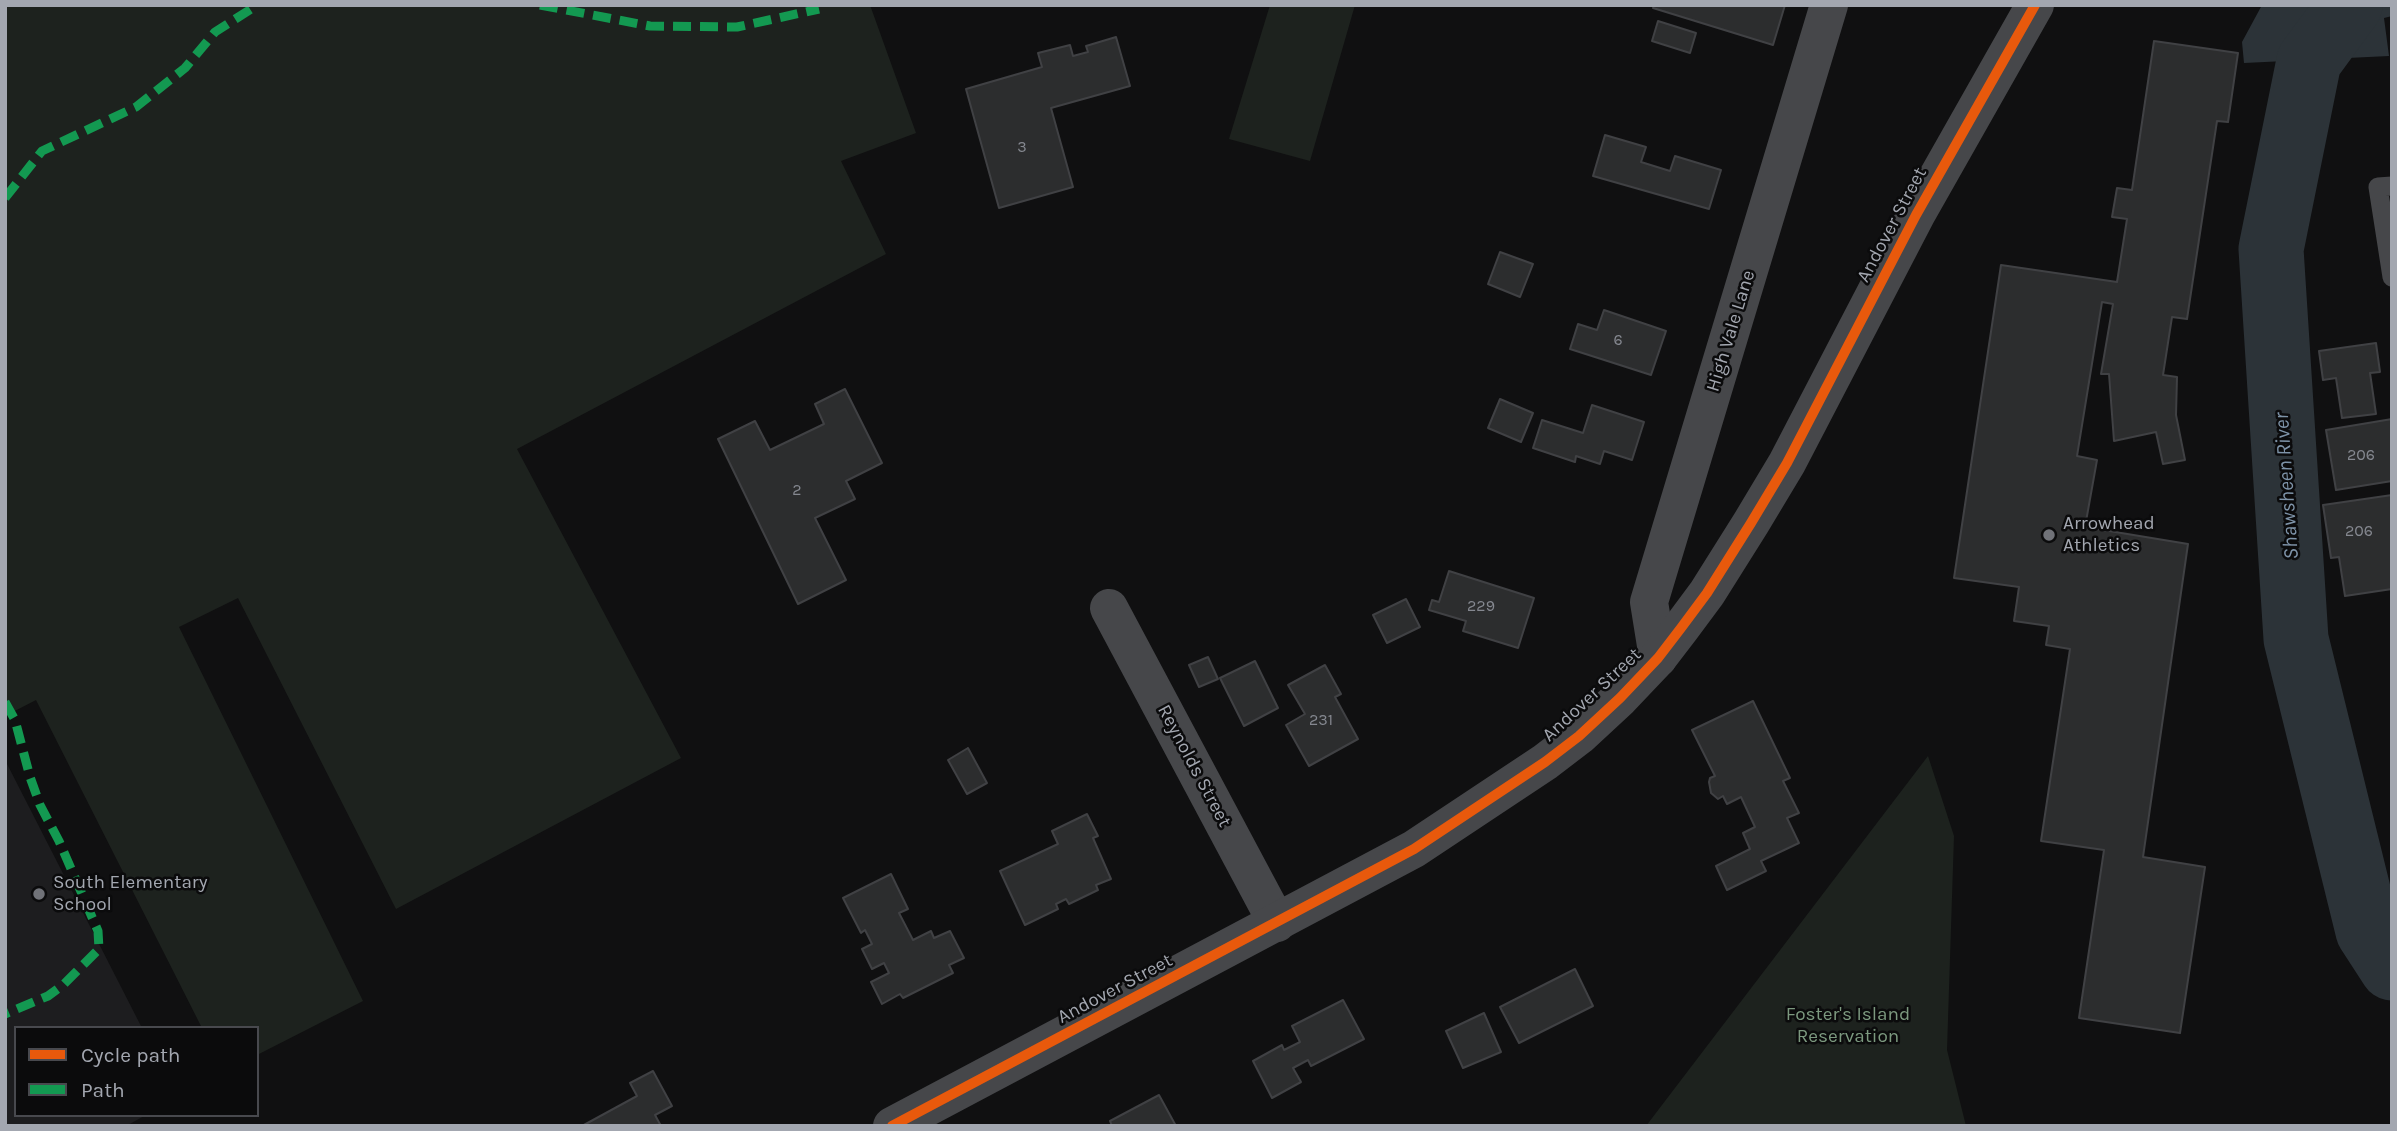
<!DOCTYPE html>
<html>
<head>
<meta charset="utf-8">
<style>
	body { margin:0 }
	#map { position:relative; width:2397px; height:1131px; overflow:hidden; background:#101011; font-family:Karla,sans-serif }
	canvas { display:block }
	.frame { position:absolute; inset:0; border:7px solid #a3a7b0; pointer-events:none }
	.legend { position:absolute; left:14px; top:1026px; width:245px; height:91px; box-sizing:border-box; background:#0b0b0c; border:2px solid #48494e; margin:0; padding:9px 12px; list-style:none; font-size:21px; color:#a3a7b0 }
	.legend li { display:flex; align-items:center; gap:14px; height:35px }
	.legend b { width:35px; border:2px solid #48494e }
</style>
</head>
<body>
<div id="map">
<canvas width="2397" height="1131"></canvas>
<div class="frame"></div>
<ul class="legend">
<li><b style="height:9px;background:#e8590c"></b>Cycle path</li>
<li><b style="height:9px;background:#139951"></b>Path</li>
</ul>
</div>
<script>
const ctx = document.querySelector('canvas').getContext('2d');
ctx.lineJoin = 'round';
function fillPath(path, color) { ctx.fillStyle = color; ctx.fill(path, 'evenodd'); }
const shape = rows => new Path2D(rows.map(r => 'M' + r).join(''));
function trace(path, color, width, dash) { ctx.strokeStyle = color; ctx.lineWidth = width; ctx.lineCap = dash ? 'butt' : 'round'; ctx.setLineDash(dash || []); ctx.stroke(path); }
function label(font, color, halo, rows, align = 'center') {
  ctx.font = font + ' Karla,sans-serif'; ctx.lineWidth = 5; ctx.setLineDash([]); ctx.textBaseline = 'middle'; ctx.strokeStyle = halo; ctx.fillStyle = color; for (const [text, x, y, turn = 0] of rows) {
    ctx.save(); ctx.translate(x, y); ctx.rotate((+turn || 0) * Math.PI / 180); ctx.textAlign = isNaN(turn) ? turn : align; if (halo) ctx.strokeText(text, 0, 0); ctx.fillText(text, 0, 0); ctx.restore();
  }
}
const built = shape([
	[5,760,142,1028,16,1028,16,1115,146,1115,126,1126,5,1126]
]);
const green = shape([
	[5,5,870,5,916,133,841,161,886,254,517,449,681,758,396,909,238,598,179,627,363,1001,257,1055,257,1028,202,1028,36,700,5,716],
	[1270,5,1355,5,1310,161,1229,139],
	[1928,756,1954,836,1947,1050,1966,1126,1646,1126]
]);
const water = shape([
	[2262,5,2392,5,2392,16,2384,18,2389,56,2244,63,2242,42]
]);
const river = shape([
	[2350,5,2309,61,2271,249,2296,639,2368,931,2392,968]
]);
const building = shape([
	[1654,5,1785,5,1773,45,1653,8,1654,5],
	[1658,21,1696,33,1690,53,1652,41,1658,21],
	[1116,37,1130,86,1051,108,1073,187,999,208,966,89,1042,67,1038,53,1070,45,1073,56,1088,52,1086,46,1116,37],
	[2154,41,2238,53,2228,122,2217,121,2187,319,2172,317,2163,375,2177,377,2176,415,2185,460,2163,464,2156,432,2114,441,2109,374,2101,374,2113,304,2102,302,2077,456,2097,460,2085,527,2188,544,2143,857,2205,867,2180,1033,2079,1018,2104,850,2041,841,2070,649,2046,645,2049,626,2014,621,2019,587,1954,578,2001,265,2117,282,2127,219,2112,217,2117,188,2132,190,2154,41],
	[1605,135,1646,147,1641,162,1670,171,1675,156,1721,170,1709,209,1593,176,1605,135],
	[1500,252,1533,264,1520,297,1488,284,1500,252],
	[1604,310,1666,331,1651,375,1570,349,1578,324,1597,330,1604,310],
	[2376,343,2380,372,2370,373,2376,414,2342,418,2336,378,2323,380,2319,351,2376,343],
	[845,389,882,463,846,481,855,499,815,518,846,580,798,604,718,439,755,421,770,450,824,424,815,404,845,389],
	[1500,399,1533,413,1521,442,1488,428,1500,399],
	[1592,405,1644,422,1632,460,1604,451,1600,464,1576,456,1575,462,1533,448,1542,420,1583,433,1592,405],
	[2392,419,2392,481,2336,490,2326,430,2392,419],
	[2392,495,2392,589,2345,596,2339,557,2331,558,2323,505,2392,495],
	[1449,571,1534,598,1518,648,1463,631,1466,621,1429,610,1432,600,1439,602,1449,571],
	[1406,599,1420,627,1387,643,1373,615,1406,599],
	[1208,657,1218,679,1199,687,1189,665,1208,657],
	[1255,661,1278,708,1244,726,1220,678,1255,661],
	[1325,665,1341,694,1335,697,1358,739,1309,766,1286,725,1305,714,1288,685,1325,665],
	[1753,701,1790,778,1783,781,1799,813,1787,818,1799,843,1761,861,1766,871,1727,890,1716,866,1750,849,1743,833,1755,827,1741,797,1727,804,1723,796,1718,799,1711,793,1709,782,1710,778,1715,776,1692,730,1753,701],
	[968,748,987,783,967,794,948,760,968,748],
	[1087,814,1098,836,1093,838,1111,879,1096,885,1098,890,1069,904,1066,899,1056,904,1058,909,1025,925,1000,871,1058,844,1052,831,1087,814],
	[891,874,908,909,899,913,913,940,931,931,934,938,950,931,964,958,949,965,953,973,903,998,900,994,882,1004,871,982,889,973,884,963,872,969,862,949,872,944,865,930,861,933,843,898,891,874],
	[1575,969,1593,1006,1519,1043,1500,1007,1575,969],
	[1343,1000,1364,1039,1311,1066,1308,1060,1293,1068,1301,1082,1272,1098,1253,1061,1282,1045,1284,1050,1300,1042,1292,1026,1343,1000],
	[1484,1013,1501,1052,1463,1068,1446,1031,1484,1013],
	[653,1071,672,1106,655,1115,661,1126,582,1126,637,1096,630,1083,653,1071],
	[1159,1095,1176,1126,1112,1126,1110,1121,1159,1095]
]);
const service = shape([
	[2392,186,2378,187,2392,277]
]);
const minor = shape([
	[1109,608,1277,923],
	[1658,658,1649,602,1829,5]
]);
const tertiary = shape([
	[892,1126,1414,849,1545,762,1579,736,1620,698,1658,658,1681,628,1707,593,1751,523,1787,463,1916,215,2035,5]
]);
const quiet = shape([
	[540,5,650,26,737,27,819,9],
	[5,198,42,151,136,107,185,68,215,32,251,9,254,5],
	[5,702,15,720,30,777,40,805,59,841,98,931,99,949,63,985,48,996,5,1014]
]);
const cycleway = shape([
	[892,1126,1414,849,1545,762,1579,736,1620,698,1658,658,1681,628,1707,593,1751,523,1787,463,1916,215,2035,5]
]);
const markers = [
	[2049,535,7,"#707278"],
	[39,894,7,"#707278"]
];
const numberNames = [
	["3",1022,147],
	["6",1618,340],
	["206",2361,455],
	["2",797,490],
	["206",2359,531],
	["229",1481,606],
	["231",1321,720]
];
const streetNames = [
	["Andover Street",1892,225,-62],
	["High Vale Lane",1731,331,-73],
	["Andover Street",1592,695,-43],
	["Reynolds Street",1194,766,62],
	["Andover Street",1115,989,-28]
];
const poiNames = [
	["Arrowhead",2063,524],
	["Athletics",2063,546],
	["South Elementary",53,883],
	["School",53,905]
];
const parkNames = [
	["Foster's Island",1848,1015],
	["Reservation",1848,1037]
];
const waterNames = [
	["Shawsheen River",2287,486,-94]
];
fillPath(built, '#1d1d1f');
fillPath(green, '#1d221e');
fillPath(water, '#2c3338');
trace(river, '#2c3338', 65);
fillPath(building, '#2c2d2e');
trace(building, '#404144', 2);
trace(service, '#46474a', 19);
trace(minor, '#46474a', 38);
trace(tertiary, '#46474a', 38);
trace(quiet, '#139951', 9, [18, 9]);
trace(cycleway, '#e8590c', 10);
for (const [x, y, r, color] of markers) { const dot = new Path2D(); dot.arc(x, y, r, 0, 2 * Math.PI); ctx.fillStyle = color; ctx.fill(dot); trace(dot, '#0b0b0c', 2.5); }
label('16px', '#858890', null, numberNames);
label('19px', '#a3a7b0', '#0b0b0c', streetNames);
label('19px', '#a3a7b0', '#0b0b0c', poiNames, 'left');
label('19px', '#7c997f', '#0b0b0c', parkNames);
label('italic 21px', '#7e93a8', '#0b0b0c', waterNames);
</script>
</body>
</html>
